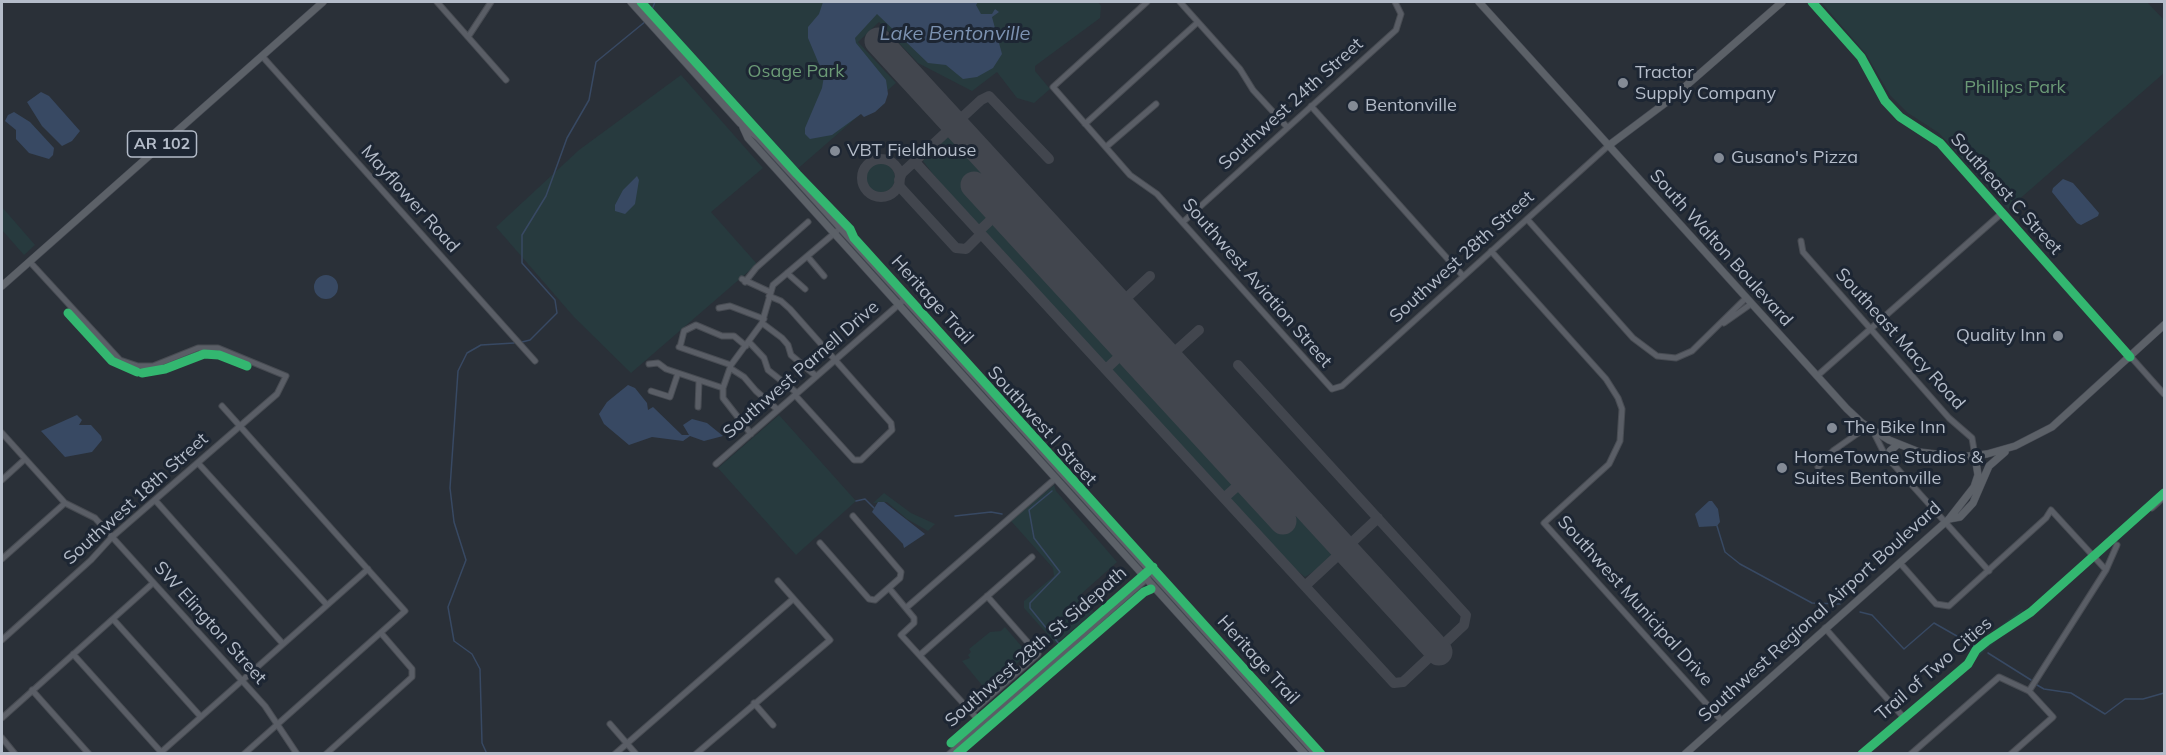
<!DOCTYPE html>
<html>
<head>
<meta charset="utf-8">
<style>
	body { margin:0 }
	#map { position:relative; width:2166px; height:755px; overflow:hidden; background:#2a3038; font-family:Mulish,sans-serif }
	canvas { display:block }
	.frame { position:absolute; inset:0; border:3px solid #b4bcc9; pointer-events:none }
</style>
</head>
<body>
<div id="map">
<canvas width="2166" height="755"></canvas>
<div class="frame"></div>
</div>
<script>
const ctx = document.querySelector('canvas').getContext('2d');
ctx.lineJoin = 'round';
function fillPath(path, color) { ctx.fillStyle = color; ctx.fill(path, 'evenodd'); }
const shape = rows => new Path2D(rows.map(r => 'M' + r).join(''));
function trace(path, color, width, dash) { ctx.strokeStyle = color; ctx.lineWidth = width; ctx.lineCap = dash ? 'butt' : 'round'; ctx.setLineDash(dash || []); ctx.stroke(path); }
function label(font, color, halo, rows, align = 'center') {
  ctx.font = font + ' Mulish,sans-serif'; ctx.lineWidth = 6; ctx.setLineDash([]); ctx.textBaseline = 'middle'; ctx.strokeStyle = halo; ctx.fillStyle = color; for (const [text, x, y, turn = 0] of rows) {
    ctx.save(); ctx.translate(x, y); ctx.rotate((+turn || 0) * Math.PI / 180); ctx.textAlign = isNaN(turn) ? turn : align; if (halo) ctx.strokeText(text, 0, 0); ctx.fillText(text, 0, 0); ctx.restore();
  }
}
const green = shape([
	[640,2,1098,2,1101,6,1100,18,1035,66,1035,71,1050,89,1034,103,1017,98,997,72,972,91,918,63,879,22,858,42,896,83,794,172],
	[1821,2,2147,2,2164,20,2164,73,2008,209,1939,133,1908,113,1890,95,1866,54],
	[681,75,763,168,711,212,757,264,631,373,574,317,496,227,579,150],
	[952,137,966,146,1331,543,1333,549,1330,557,1319,568,1305,577,1290,565,938,181,923,161,944,138],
	'865 178a15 15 0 1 1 30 0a15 15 0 1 1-30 0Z',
	[2,207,35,245,24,255,2,230],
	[779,415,856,501,796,555,718,468],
	[1054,485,1056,491,1117,562,1080,595,1094,612,1056,644,1024,608,1024,601,1054,576,1053,568,1011,521],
	[2164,492,2023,620,2021,619,1869,753,1859,754,1969,656,1985,638,2022,609,2026,614],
	[884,493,911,513,935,524,928,531,907,519,887,502,873,503],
	[1005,627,1028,654,986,690,962,661,970,658,968,655,971,652,969,649,990,632,1001,631]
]);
const water = shape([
	[823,2,978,2,976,5,981,14,992,14,995,9,999,12,992,17,1002,54,993,68,977,77,963,79,946,65,928,63,877,14,855,38,856,43,886,80,888,94,885,103,875,112,864,117,861,114,832,135,810,139,805,134,805,128,822,88,824,76,808,38,808,27,819,14],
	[41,92,49,96,80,131,72,141,62,146,42,126,27,102],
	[14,112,30,122,54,148,53,155,49,159,29,153,16,139,16,130,5,121,8,115],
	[637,176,639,180,635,204,625,214,615,211,615,205,623,190],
	[2063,179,2073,183,2099,213,2098,216,2081,225,2077,223,2052,192,2053,188],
	'314 287a12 12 0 1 1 24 0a12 12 0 1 1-24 0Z',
	[628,385,635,388,647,403,648,410,653,407,682,435,689,435,683,425,692,419,707,423,723,436,704,441,690,436,683,441,652,437,629,445,604,424,599,414,607,402],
	[77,415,82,420,79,425,91,425,101,436,102,440,92,452,65,457,41,431],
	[1709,501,1712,501,1718,509,1720,522,1717,526,1699,527,1695,514],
	[878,502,884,502,925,534,904,548,903,544,872,512]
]);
const stream = shape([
	[649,17,655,2],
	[522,342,530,340,557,313,555,300,522,263,522,235,546,196,567,138,589,100,596,62,646,21],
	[1052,491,1029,510,1034,538,1060,572,1030,603,1030,608,1060,645],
	[856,501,865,499,874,508],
	[955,516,991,512,1002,514],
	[1717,526,1725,552,1740,564,1812,603,1840,604],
	[1860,612,1872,615,1904,649,1934,623,1976,647],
	[1980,649,1982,650],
	[1988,653,2031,680],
	[2037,685,2044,689,2071,693,2105,714,2125,699,2143,699,2164,693],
	[487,754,482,743,480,669,472,654,454,641,448,607,466,560,454,522,450,488,458,371,467,353,481,345,514,343]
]);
const taxiway = shape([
	'862 178a19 19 0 1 1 38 0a19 19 0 1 1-38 0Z',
	[915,162,1394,683,1403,682,1464,625,1466,615,1238,365],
	[979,231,999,212],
	[981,234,966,249,956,248,900,187,899,180,902,173,981,100,989,96,1049,159],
	[1120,304,1150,276],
	[1106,369,1126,350],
	[1149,375,1199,330],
	[1224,498,1245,479],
	[1305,586,1378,518]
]);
const runway = shape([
	[878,41,1439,652],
	[974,185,1283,521]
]);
const minor = shape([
	[437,2,506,80],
	[1147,2,1053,87,1130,175,1157,194,1332,389,1342,386,1608,146],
	[1180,2,1240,69,1253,90,1287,127],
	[1812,2,1861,57,1885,101,1900,117,1940,143,2164,394],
	[468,37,491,2],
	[262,56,535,361],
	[1311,106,1463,276],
	[1085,124,1198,22],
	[1106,147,1156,104],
	[1527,219,1633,338,1657,356,1676,358,1692,351,1746,298],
	[1183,222,1396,30,1401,14,1395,2],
	[1801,241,1803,252,1949,418,1972,438,1975,456],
	[1491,251,1606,379,1618,398,1622,409,1620,441,1609,464,1544,523,1721,720],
	[808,257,824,276],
	[787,273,805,289],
	[742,279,770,292],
	[745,282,756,268,808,222],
	[769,296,781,301,790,309,891,423,892,430,861,460,854,460,795,395],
	[719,308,730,306,764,319],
	[762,323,782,338,788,345,791,355,816,376],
	[1724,323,1751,304],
	[749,342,764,358,768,370,797,393],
	[679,347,731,365],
	[680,347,684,331,696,325,722,336,734,336,746,346],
	[649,364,658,363,666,369,723,388],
	[730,368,744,377,756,391,778,410],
	[1817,376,2002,213],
	[651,391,670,397,678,373],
	[222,406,405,611,244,754],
	[698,407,699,381],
	[1873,431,1885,455,1989,571],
	[2,433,65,503,95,518,265,706,297,754],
	[751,434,723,398,723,388,731,365,762,323,773,285,837,231],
	[198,463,327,605],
	[716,464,905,299],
	[1818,467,1834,450,1867,427],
	[2,480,25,459],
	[155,500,283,644],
	[2152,508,2164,497],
	[820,543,869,599,875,600,900,578,901,572,853,516],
	[2,559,65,503],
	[1900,563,1936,604,1949,606,2046,518,2051,510,2106,570],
	[889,588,914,618,914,623,901,635,982,724],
	[906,608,1056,478],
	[113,619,201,717],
	[1825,628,1905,719],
	[2,640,91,560,112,537,277,394,286,376,218,348,198,348,153,366,138,366,120,360,30,262],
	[73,654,161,752],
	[920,655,1032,557],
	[32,690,89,754],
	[2029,691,2106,570,2117,545],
	[754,703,773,725],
	[972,712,1038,654,987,596],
	[2,718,153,583],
	[610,724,636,754],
	[2,738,15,754],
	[159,754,368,569],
	[326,754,412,677,412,669,381,633],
	[615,754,793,599],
	[696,754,830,640,778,581],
	[949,754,1148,578],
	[1911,754,1999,677,2029,691,2053,717,2011,754]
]);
const major = shape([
	[631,2,740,123,758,137,799,182,1316,754],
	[1479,2,1847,409,1862,423,1889,440,1919,452,1960,457,1987,454,2015,446,2052,427,2164,325],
	[743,127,748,138,1305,754],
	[1608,146,1672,98,1782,2],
	[2,286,323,2],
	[1891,462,1890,451,1898,444],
	[1949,519,1960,517,1973,503,1989,466,2005,452],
	[1685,754,1949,519,1974,487,1978,475,1975,456]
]);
const cycleway = shape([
	[641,2,797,174,850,229,854,238,1321,754],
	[1812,2,1861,57,1885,101,1900,117,1940,143,2130,357],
	[68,313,112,361,137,372],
	[142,373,165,369,204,354,219,355,247,366],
	[951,743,1153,567],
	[957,754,1144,592,1151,589],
	[1862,754,1968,664,1976,650,1987,641,2031,612,2164,493]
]);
const markers = [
	[1623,83,6,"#848b96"],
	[1353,106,6,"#848b96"],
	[835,151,6,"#848b96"],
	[1719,158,6,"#848b96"],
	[2058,336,6,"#848b96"],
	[1832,428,6,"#848b96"],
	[1782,468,6,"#848b96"]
];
const shields = [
	[162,144,69]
];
const shieldNames = [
	["AR 102",162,144]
];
const parkNames = [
	["Osage Park",796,72],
	["Phillips Park",2015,88]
];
const poiNames = [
	["Tractor",1635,73],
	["Supply Company",1635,94],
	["Bentonville",1365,106],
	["VBT Fieldhouse",847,151],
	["Gusano's Pizza",1731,158],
	["Quality Inn",2046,336,"right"],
	["The Bike Inn",1844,428],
	["HomeTowne Studios &",1794,458],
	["Suites Bentonville",1794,479]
];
const streetNames = [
	["Southwest 24th Street",1291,104,-42],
	["Southeast C Street",2006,194,48],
	["Mayflower Road",410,199,48],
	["South Walton Boulevard",1721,248,48],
	["Southwest 28th Street",1462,257,-42],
	["Southwest Aviation Street",1257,283,49],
	["Heritage Trail",932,300,48],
	["Southeast Macy Road",1900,339,48],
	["Southwest Parnell Drive",801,370,-41],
	["Southwest I Street",1042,426,48],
	["Southwest 18th Street",136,499,-42],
	["Southwest Municipal Drive",1635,601,48],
	["Southwest Regional Airport Boulevard",1820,612,-42],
	["SW Elington Street",210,623,48],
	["Southwest 28th St Sidepath",1036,647,-41],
	["Heritage Trail",1258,660,48],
	["Trail of Two Cities",1934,669,-41]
];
const waterNames = [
	["Lake Bentonville",955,34]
];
fillPath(green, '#273a3e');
fillPath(water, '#384963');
trace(stream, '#384963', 1.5);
trace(taxiway, '#42464e', 10);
trace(runway, '#42464e', 27);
trace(minor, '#484c53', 7);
trace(major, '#484c55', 8);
trace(minor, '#5a5e66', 5);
trace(major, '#5c6168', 7);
trace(cycleway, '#33b770', 9);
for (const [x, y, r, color] of markers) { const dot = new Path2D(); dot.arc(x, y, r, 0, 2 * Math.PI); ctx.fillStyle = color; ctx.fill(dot); trace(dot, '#1d2633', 2); }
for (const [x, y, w] of shields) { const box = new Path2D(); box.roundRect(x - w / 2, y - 13, w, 26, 4.5); ctx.fillStyle = '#1d2633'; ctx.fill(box); trace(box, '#b4bcc9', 1.5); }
label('bold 16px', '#b4bcc9', null, shieldNames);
label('18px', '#6b9a76', '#1d2633', parkNames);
label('18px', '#b4bcc9', '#1d2633', poiNames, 'left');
label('18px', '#b4bcc9', '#1d2633', streetNames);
label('italic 20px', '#7c92b1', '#1d2633', waterNames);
</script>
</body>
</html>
